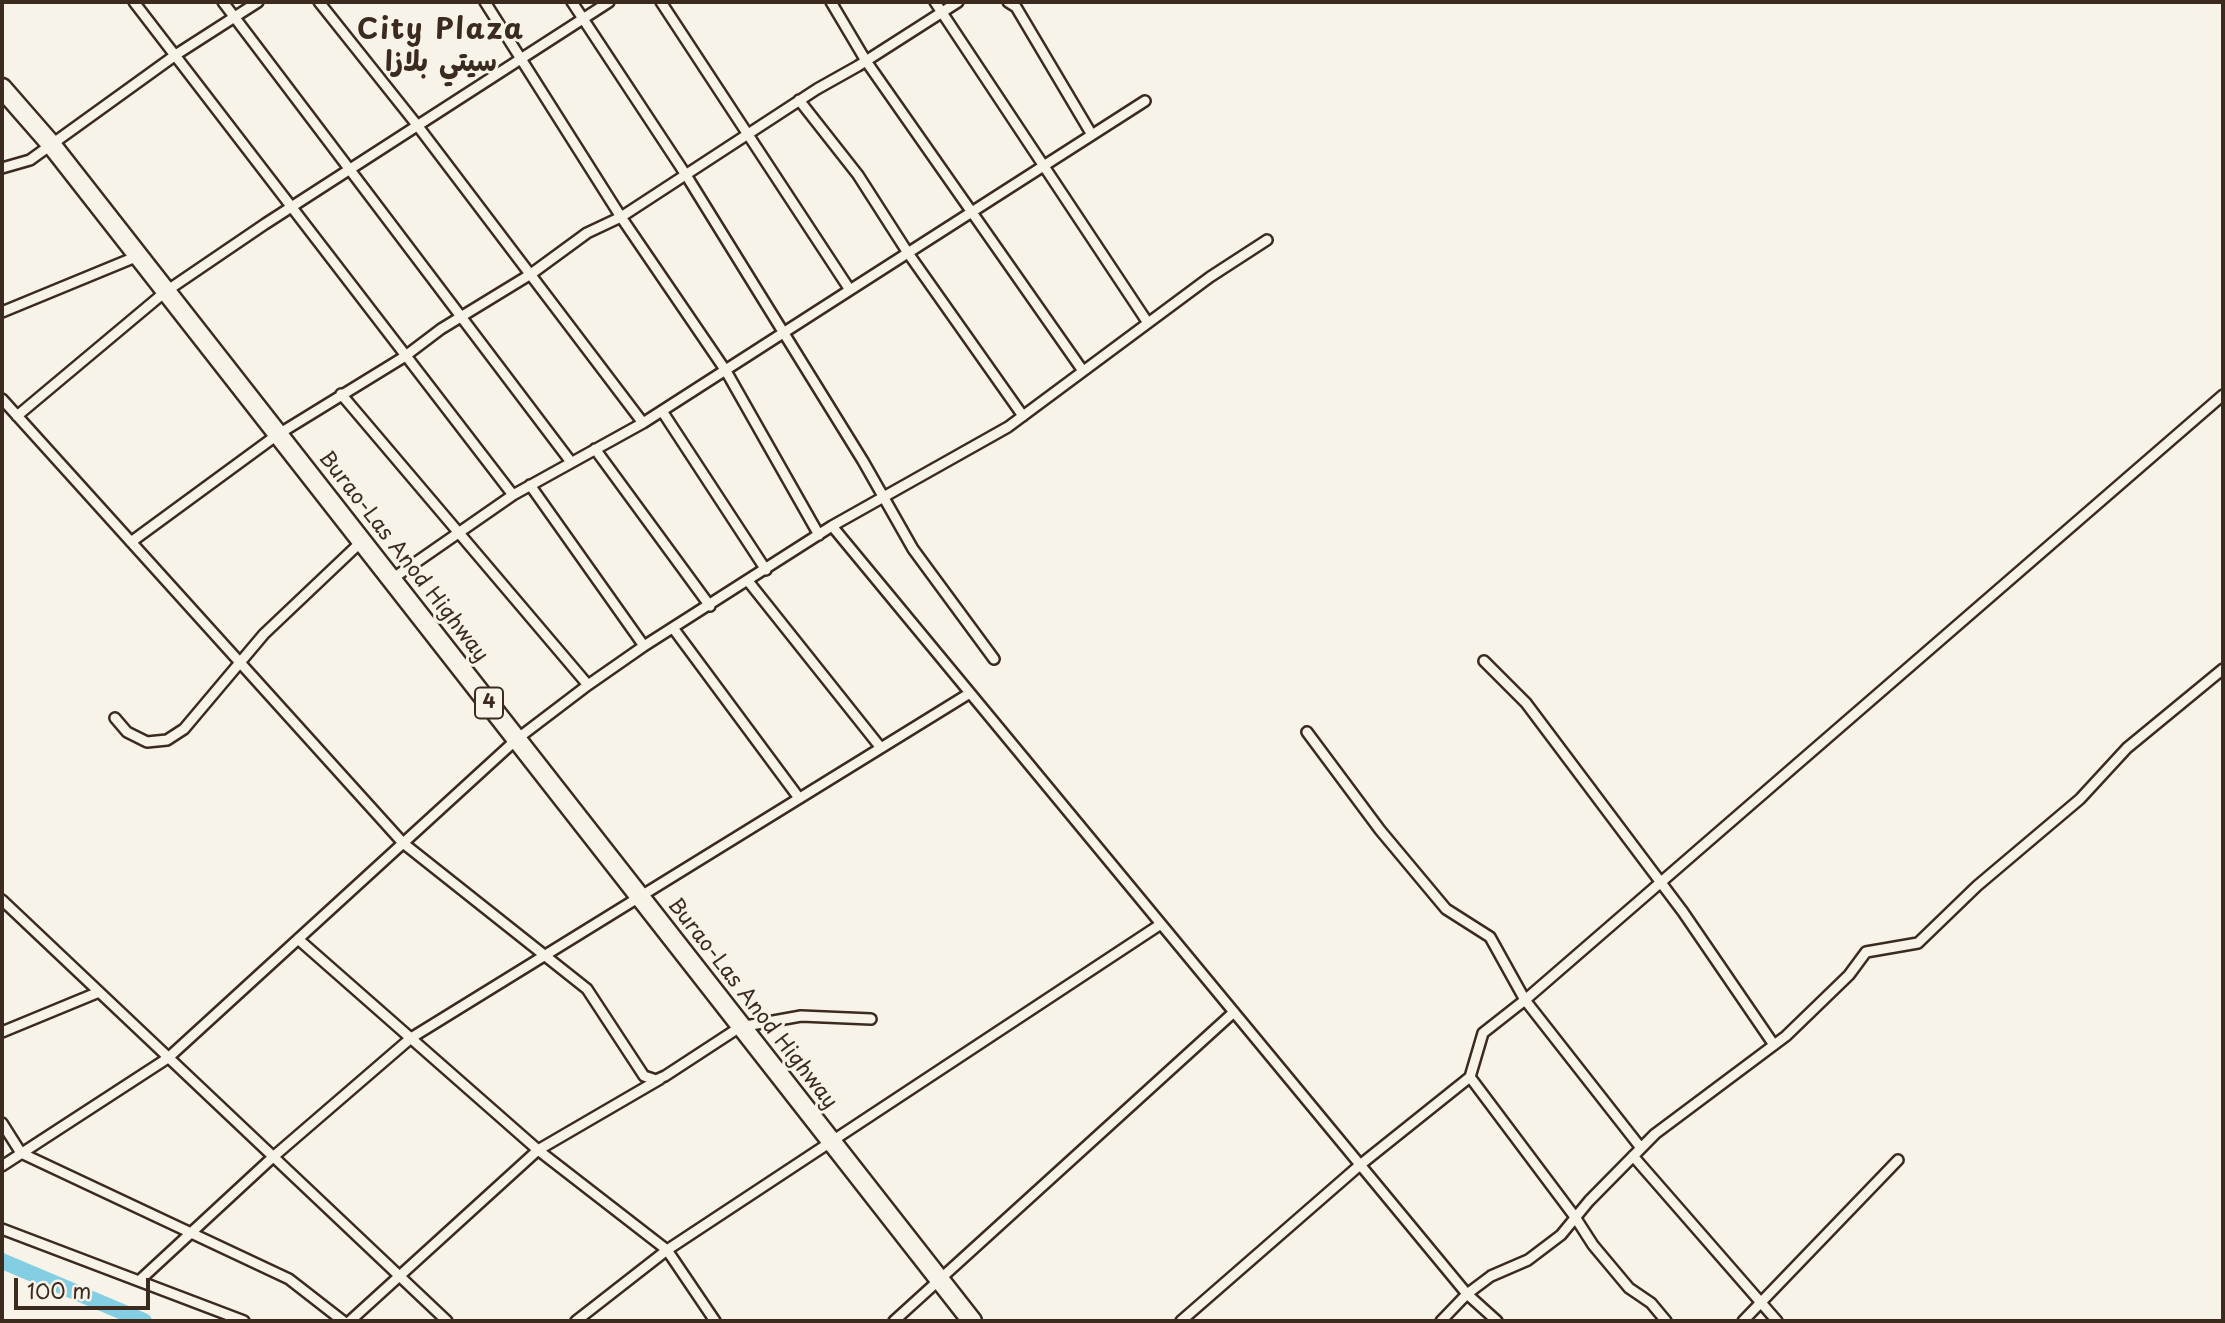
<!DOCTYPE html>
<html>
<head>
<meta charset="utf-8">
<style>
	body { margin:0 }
	#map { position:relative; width:2225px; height:1323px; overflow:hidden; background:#f7f3e8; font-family:"Playpen Sans",sans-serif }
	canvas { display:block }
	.frame { position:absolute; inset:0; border:4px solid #3b2a1e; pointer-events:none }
	.scale { position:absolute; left:14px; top:1278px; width:136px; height:32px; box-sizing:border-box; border:4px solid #3b2a1e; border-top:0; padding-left:9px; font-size:21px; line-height:24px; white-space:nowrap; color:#3b2a1e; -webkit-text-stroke:5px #f7f3e8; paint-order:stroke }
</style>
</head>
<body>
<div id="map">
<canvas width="2225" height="1323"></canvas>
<div class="frame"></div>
<div class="scale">100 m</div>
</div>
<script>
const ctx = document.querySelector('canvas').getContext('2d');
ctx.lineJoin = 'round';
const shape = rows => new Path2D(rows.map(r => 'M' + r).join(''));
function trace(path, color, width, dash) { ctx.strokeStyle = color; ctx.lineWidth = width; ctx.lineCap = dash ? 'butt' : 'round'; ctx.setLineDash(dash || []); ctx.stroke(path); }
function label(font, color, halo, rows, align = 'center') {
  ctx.font = font + ' "Playpen Sans","Playpen Sans Arabic",sans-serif'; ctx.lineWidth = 6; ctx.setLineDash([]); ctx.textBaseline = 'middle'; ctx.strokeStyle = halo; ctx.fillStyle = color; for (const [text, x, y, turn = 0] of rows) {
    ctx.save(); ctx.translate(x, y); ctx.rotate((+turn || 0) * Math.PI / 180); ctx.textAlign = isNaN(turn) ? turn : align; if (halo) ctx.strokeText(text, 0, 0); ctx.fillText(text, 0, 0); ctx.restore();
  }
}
const river = shape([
	[2,1261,144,1321]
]);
const street = shape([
	[134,2,513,495],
	[223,2,571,462],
	[319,2,417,125,643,423],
	[485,2,621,217,726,371,819,535],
	[572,2,686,175,863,461,913,549,994,659],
	[661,2,850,290,1145,101],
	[831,2,866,61,1083,371],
	[935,2,1148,323],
	[1008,2,1016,7,1092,135],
	[799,100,858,175,908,253,1023,416],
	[2,168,30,160,177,54,258,2],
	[2,312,138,256],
	[341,394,588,685],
	[2,399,403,843,587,989,644,1076,656,1080,665,1076,740,1027,801,1016,871,1019],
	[662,411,766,570],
	[17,416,165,292,265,224,609,2],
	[595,449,710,606],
	[530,485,644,646],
	[832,526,1467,1294,1497,1321],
	[131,542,277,435,404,357,441,329,531,274,587,233,621,217,817,89,858,66,958,2],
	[392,579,513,495,643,423,850,290],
	[748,581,881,748],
	[673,628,799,798],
	[1484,661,1526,703,1683,912,1774,1045],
	[115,718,127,732,147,742,167,740,184,729,264,634,361,542],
	[1307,732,1380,830,1446,909,1490,937,1525,1000,2223,395],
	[2,900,447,1321],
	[298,939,538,1150,667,1250,715,1321],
	[2,1032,99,992],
	[1470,1077,1575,1217,1593,1245,1629,1288,1651,1303,1666,1321],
	[2,1123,21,1153,289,1279,343,1321],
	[1633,1156,1777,1321],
	[2,1166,168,1058,517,739,588,685,644,646,832,526,1008,427,1210,277,1267,240],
	[2,1229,244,1321],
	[140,1280,273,1157,411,1038,970,693],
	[350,1321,538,1150,660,1079],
	[576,1321,667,1250,1161,924],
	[894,1321,1234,1012],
	[1181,1321,1360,1165,1470,1077,1483,1033,1525,1000,1641,1148],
	[1441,1321,1467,1294,1491,1276,1528,1260,1561,1235,1589,1201,1655,1134,1786,1036,1849,975,1866,952,1918,943,1977,886,2080,799,2127,748,2223,669],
	[1743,1321,1898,1160]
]);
const highway = shape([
	[2,88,50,143,972,1321]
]);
const shields = [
	[489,703,28]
];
const shieldNames = [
	["4",489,703]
];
const streetNames = [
	["Burao-Las Anod Highway",403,557,52],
	["Burao-Las Anod Highway",752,1004,52]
];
const districtNames = [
	["City Plaza",441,31],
	["سيتي بلازا",441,63]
];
trace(river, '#83cee3', 16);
trace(street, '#3b2a1e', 14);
trace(highway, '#3b2a1e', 23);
trace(street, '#f7f3e8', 9);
trace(highway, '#f7f3e8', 18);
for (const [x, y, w] of shields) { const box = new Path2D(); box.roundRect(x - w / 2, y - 15.5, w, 31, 5); ctx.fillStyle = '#f7f3e8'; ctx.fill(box); trace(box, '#3b2a1e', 2); }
label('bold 19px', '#3b2a1e', null, shieldNames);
label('21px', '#3b2a1e', '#f7f3e8', streetNames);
ctx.letterSpacing = '2px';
label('bold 28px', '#3b2a1e', '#f7f3e8', districtNames);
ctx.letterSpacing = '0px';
</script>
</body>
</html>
